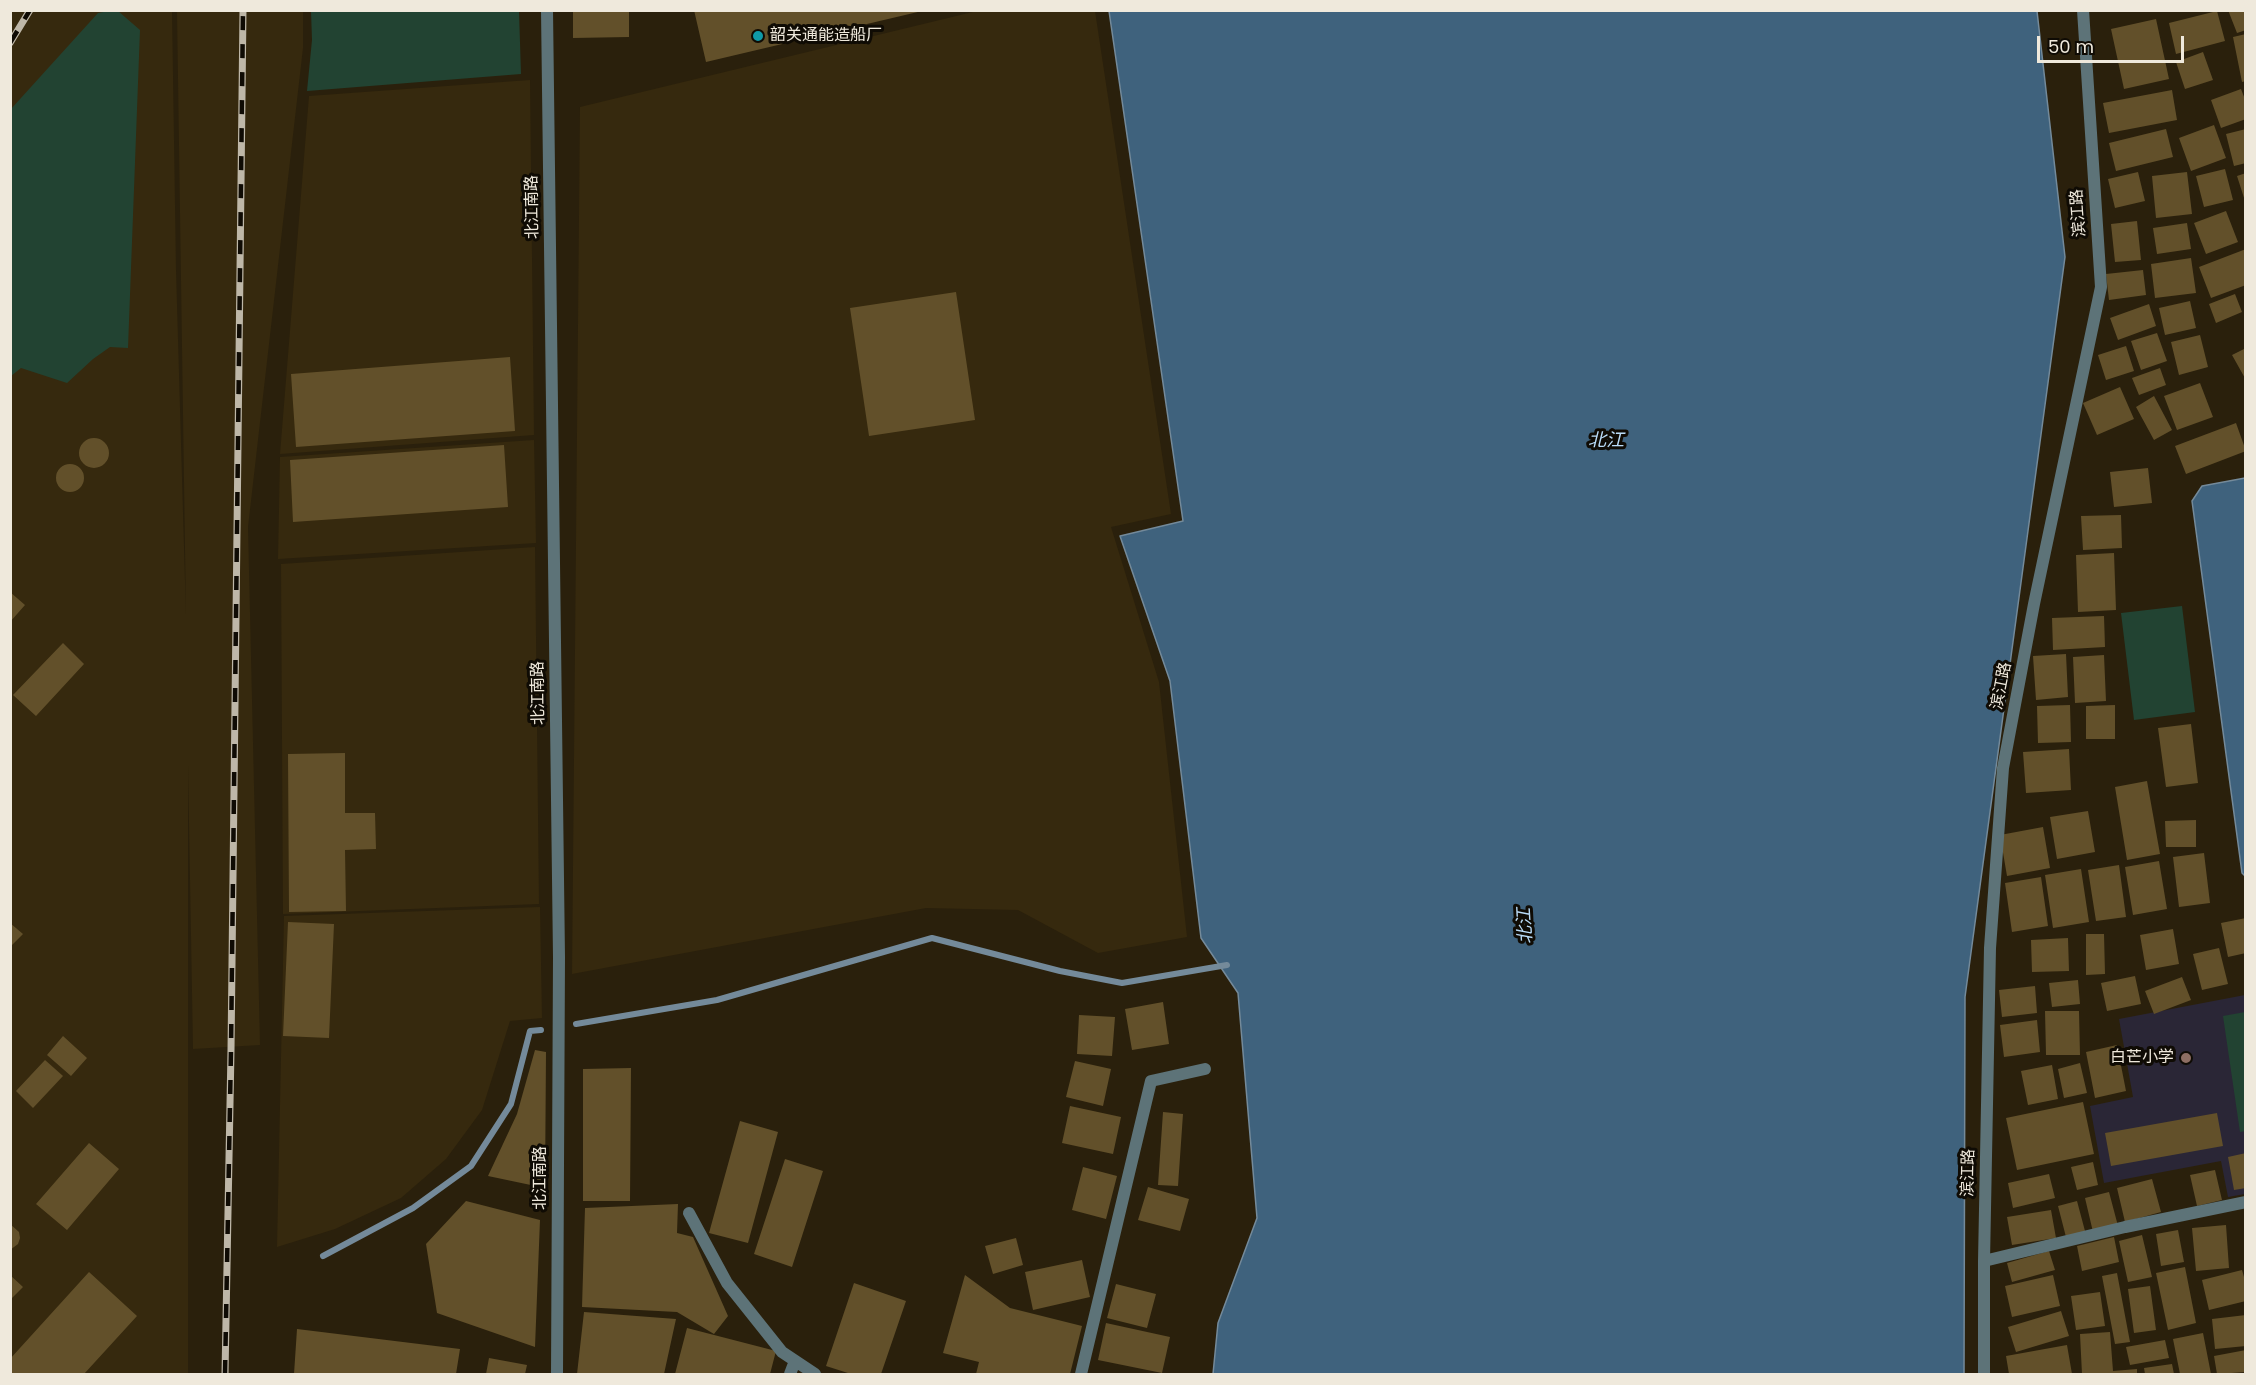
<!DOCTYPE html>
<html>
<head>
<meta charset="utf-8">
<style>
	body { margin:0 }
	#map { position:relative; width:2256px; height:1385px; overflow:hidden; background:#2a200c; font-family:Poppins,sans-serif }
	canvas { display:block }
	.frame { position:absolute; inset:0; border:12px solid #efe9dc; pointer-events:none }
	.scale { position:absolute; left:2037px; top:36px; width:147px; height:27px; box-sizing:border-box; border:3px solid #efe9dc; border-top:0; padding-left:8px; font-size:18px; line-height:21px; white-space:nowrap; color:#efe9dc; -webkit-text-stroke:4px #0f0b04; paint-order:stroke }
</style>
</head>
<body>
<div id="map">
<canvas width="2256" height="1385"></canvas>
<div class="frame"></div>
<div class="scale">50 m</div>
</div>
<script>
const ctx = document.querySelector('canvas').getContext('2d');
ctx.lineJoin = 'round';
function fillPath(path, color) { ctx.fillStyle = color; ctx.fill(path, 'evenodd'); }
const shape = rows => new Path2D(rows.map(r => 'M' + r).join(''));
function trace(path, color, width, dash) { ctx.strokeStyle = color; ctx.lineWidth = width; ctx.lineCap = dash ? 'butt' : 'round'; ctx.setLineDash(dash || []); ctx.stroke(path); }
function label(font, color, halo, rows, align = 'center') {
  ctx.font = font + ' Poppins,"Noto Sans SC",sans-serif'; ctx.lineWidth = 6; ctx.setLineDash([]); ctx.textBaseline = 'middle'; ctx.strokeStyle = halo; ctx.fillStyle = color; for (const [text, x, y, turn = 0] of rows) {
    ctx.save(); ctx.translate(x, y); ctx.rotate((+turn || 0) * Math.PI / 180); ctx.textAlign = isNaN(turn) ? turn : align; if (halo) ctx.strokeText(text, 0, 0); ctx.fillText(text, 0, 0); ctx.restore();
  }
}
const built = shape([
	[10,11,172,11,176,270,186,616,177,11,303,11,303,48,248,527,260,1045,193,1049,188,766,188,1374,11,1374],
	[977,11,1095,11,1171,514,1111,527,1159,682,1187,937,1098,953,1018,910,926,908,572,974,580,107],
	[530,80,534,435,280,454,309,96],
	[534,440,536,543,278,559,280,457],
	[535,547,539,904,283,914,281,564],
	[540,907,542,1018,510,1021,482,1110,446,1159,401,1198,335,1229,277,1247,284,916]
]);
const education = shape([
	[2245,995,2245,1194,2228,1197,2221,1161,2104,1183,2090,1106,2133,1097,2119,1019]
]);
const green = shape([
	[109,11,118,11,140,30,128,348,110,347,93,359,67,383,21,368,11,376,11,109,98,13],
	[311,11,519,11,521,74,307,91,312,40],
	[2182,606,2195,712,2134,720,2121,613],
	[2245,1012,2246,1131,2240,1132,2223,1016]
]);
const water = shape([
	[1109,11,2037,11,2065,257,1965,997,1964,1374,1213,1374,1218,1323,1257,1218,1238,993,1201,938,1170,681,1120,536,1183,521,1109,11],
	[2245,478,2246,478,2245,876,2242,873,2192,501,2202,486,2245,478]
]);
const stream = shape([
	[576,1024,717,1000,932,938,1060,971,1122,983,1227,965],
	[323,1256,413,1208,471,1166,511,1104,530,1031,541,1030]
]);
const building = shape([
	[573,10,629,10,629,37,573,38],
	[694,10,922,10,922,11,706,62],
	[2228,10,2246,10,2246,30,2237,33],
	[2217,11,2225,41,2176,54,2169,23],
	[2156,19,2169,79,2124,89,2111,29],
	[2246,34,2246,81,2242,82,2233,37],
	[2203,52,2213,80,2185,89,2176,62],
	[2241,89,2246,102,2246,119,2221,128,2211,100],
	[2172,90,2177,120,2109,133,2103,103],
	[2214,125,2226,158,2191,171,2179,138],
	[2166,129,2173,157,2116,171,2109,143],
	[2246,129,2246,163,2234,166,2226,134],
	[2225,169,2233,200,2204,207,2196,176],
	[2138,172,2145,201,2115,208,2108,179],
	[2187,172,2192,214,2156,218,2152,176],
	[2246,173,2246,201,2245,201,2237,176],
	[2226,211,2238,242,2206,254,2194,223],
	[2137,221,2141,260,2115,262,2111,224],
	[2187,223,2191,249,2157,254,2153,228],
	[2246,249,2246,285,2211,298,2199,267],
	[2191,258,2196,293,2155,298,2151,264],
	[2143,270,2146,295,2109,300,2106,274],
	[956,292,975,420,869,436,850,308],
	[2235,294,2242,312,2216,323,2209,304],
	[2190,301,2196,328,2165,335,2159,308],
	[2149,304,2156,326,2118,340,2110,318],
	[2157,333,2167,361,2141,370,2131,341],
	[2200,335,2208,367,2179,375,2171,342],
	[2126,346,2134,371,2106,380,2098,355],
	[2246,348,2246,380,2232,355],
	[510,357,515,431,296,447,291,374],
	[2160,368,2166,385,2139,395,2132,378],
	[2200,383,2213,417,2177,430,2164,396],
	[2120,387,2134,419,2097,435,2083,403],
	[2154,396,2172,430,2154,440,2136,407],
	[2236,423,2246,451,2186,474,2175,446],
	'79 453a15 15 0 1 1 30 0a15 15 0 1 1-30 0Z',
	[504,445,508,507,293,522,290,460],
	'56 478a14 14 0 1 1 28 0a14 14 0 1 1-28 0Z',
	[2148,468,2152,503,2114,507,2110,472],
	[2121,515,2122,548,2083,550,2081,516],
	[2114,553,2116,610,2078,612,2076,555],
	[10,592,25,605,10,622],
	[2104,616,2105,647,2053,650,2052,618],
	[63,643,84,664,36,716,13,695],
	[2066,654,2068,697,2036,700,2033,656],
	[2104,655,2106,701,2075,703,2073,657],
	[2070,705,2071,742,2038,743,2037,706],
	[2115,705,2115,739,2086,739,2086,706],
	[2191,724,2198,783,2166,787,2158,728],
	[2069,749,2071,790,2026,793,2023,752],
	[345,753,345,813,375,813,376,849,345,850,346,911,289,912,288,754],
	[2147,781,2160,854,2127,860,2115,787],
	[2088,811,2095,852,2057,859,2050,817],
	[2196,820,2196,847,2166,847,2165,821],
	[2043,827,2050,868,2007,876,2000,835],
	[2204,853,2210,903,2179,907,2173,857],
	[2159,861,2167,909,2133,915,2125,867],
	[2119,865,2126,917,2096,921,2088,870],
	[2081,869,2089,922,2053,928,2045,875],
	[2041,877,2048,926,2012,932,2005,883],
	[2246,918,2246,953,2228,957,2221,923],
	[288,922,334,924,329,1038,283,1036],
	[10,923,23,934,10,947],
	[2173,929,2179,964,2146,970,2140,935],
	[2086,934,2104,934,2105,974,2086,975],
	[2068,938,2069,971,2032,972,2031,940],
	[2219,948,2228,984,2202,990,2193,954],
	[2135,976,2141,1004,2107,1011,2101,983],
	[2182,977,2191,1000,2154,1014,2145,991],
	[2078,980,2080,1004,2052,1007,2049,983],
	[2035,986,2037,1013,2002,1017,1999,990],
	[1163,1002,1169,1044,1132,1050,1125,1009],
	[2045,1011,2079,1011,2080,1055,2046,1055],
	[1079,1015,1115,1017,1112,1056,1077,1054],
	[2037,1020,2040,1052,2004,1057,2000,1025],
	[63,1036,87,1058,71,1076,47,1055],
	[2117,1045,2126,1091,2095,1098,2086,1052],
	[535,1050,546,1052,545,1188,488,1176,517,1114],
	[45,1060,63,1076,33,1108,16,1091],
	[1075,1061,1111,1069,1103,1106,1066,1097],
	[2080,1063,2087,1093,2064,1098,2058,1069],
	[2052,1065,2058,1099,2028,1105,2021,1071],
	[631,1068,630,1201,583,1201,583,1069],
	[2083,1102,2094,1154,2017,1170,2006,1118],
	[1070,1106,1121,1117,1113,1154,1062,1143],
	[1163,1112,1183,1114,1178,1186,1158,1185],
	[2217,1113,2223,1146,2111,1166,2105,1133],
	[740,1121,778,1132,748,1243,709,1233],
	[89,1143,119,1169,67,1230,36,1204],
	[2246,1153,2246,1188,2234,1190,2228,1157],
	[785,1159,823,1171,792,1267,754,1254],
	[2093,1162,2098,1185,2077,1190,2071,1167],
	[1083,1167,1117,1176,1106,1219,1072,1210],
	[2215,1170,2222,1200,2197,1206,2190,1175],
	[2049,1174,2055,1198,2013,1208,2008,1183],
	[2152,1179,2161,1212,2125,1222,2117,1188],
	[1148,1187,1189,1199,1180,1231,1138,1220],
	[2109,1192,2118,1226,2093,1232,2085,1198],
	[466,1201,540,1220,535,1347,437,1313,426,1244],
	[2077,1201,2085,1231,2066,1237,2058,1206],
	[678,1204,677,1233,693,1237,728,1316,714,1334,677,1312,582,1307,585,1208],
	[2051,1210,2056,1238,2012,1245,2007,1217],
	[10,1224,19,1232,20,1238,18,1244,10,1250],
	[2226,1225,2229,1268,2196,1271,2192,1228],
	[2178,1230,2184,1262,2161,1266,2156,1234],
	[2142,1235,2152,1277,2128,1282,2119,1241],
	[2114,1237,2119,1262,2082,1271,2077,1246],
	[1016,1238,1023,1265,993,1274,985,1246],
	[2049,1251,2055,1270,2012,1282,2007,1263],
	[1082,1260,1090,1297,1033,1310,1025,1272],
	[2185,1267,2196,1323,2168,1330,2156,1273],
	[2242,1270,2246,1284,2246,1301,2209,1310,2202,1280],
	[89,1272,137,1316,84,1374,10,1374,10,1359],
	[2117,1273,2130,1342,2115,1344,2102,1276],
	[10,1275,23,1287,10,1300],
	[965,1275,1010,1308,1082,1326,1070,1374,976,1374,979,1362,943,1353],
	[2053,1275,2060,1306,2012,1317,2005,1286],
	[854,1283,906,1301,881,1374,851,1374,826,1366],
	[1116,1284,1156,1294,1147,1328,1107,1318],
	[2150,1286,2156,1330,2134,1333,2128,1289],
	[2100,1292,2105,1326,2076,1330,2071,1296],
	[2061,1311,2069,1336,2016,1352,2008,1327],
	[584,1312,676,1319,664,1374,577,1374],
	[2246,1315,2246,1346,2215,1349,2212,1319],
	[1106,1323,1170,1337,1162,1373,1098,1360],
	[687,1328,776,1351,770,1374,675,1374],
	[297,1329,460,1349,456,1374,294,1374],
	[2110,1332,2113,1371,2137,1369,2137,1374,2082,1374,2080,1334],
	[2203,1333,2211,1374,2180,1374,2173,1339],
	[2165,1340,2169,1358,2130,1365,2126,1347],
	[2067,1345,2072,1374,2009,1374,2006,1356],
	[2246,1350,2246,1372,2217,1374,2214,1356],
	[489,1358,527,1365,525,1374,486,1374],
	[2172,1364,2174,1374,2145,1374,2144,1368]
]);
const minor = shape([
	[689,1213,727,1283,782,1352,815,1374],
	[790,1374,795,1361],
	[1081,1374,1151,1081,1205,1069]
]);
const tertiary = shape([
	[547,10,559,957,557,1374],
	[1984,1261,2125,1227,2246,1202],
	[1984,1374,1984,1261,1990,948,2003,768,2034,604,2101,287,2083,10]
]);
const rail = shape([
	[10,43,30,10],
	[225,1374,231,1050,243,10]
]);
const markers = [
	[758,36,6,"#0f9aa8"],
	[2186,1058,6,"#8d6e63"]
];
const poiNames = [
	["韶关通能造船厂",770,36],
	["白芒小学",2174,1058,"right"]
];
const streetNames = [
	["北江南路",533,207,-91],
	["滨江路",2079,213,-94],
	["滨江路",2002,686,-79],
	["北江南路",539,693,-91],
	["滨江路",1969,1173,-89],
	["北江南路",541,1178,-90]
];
const waterNames = [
	["北江",1606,441],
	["北江",1526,926,-93]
];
fillPath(built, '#36290e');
fillPath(education, '#2a2636');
fillPath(green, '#224332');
fillPath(water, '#3f627d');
trace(water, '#748a9a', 1.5);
trace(stream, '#748a9a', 6);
fillPath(building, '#62502a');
trace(minor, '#5d7378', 12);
trace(tertiary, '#5d7378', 12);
trace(rail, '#beb7a8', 7);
trace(rail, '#0f0b04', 4.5, [14]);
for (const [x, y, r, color] of markers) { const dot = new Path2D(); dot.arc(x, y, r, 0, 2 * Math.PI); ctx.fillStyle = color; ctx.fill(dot); trace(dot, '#0f0b04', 2); }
label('16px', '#efe9dc', '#0f0b04', poiNames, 'left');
label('16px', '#efe9dc', '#0f0b04', streetNames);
label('italic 18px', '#badcf8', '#0f0b04', waterNames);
</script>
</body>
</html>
